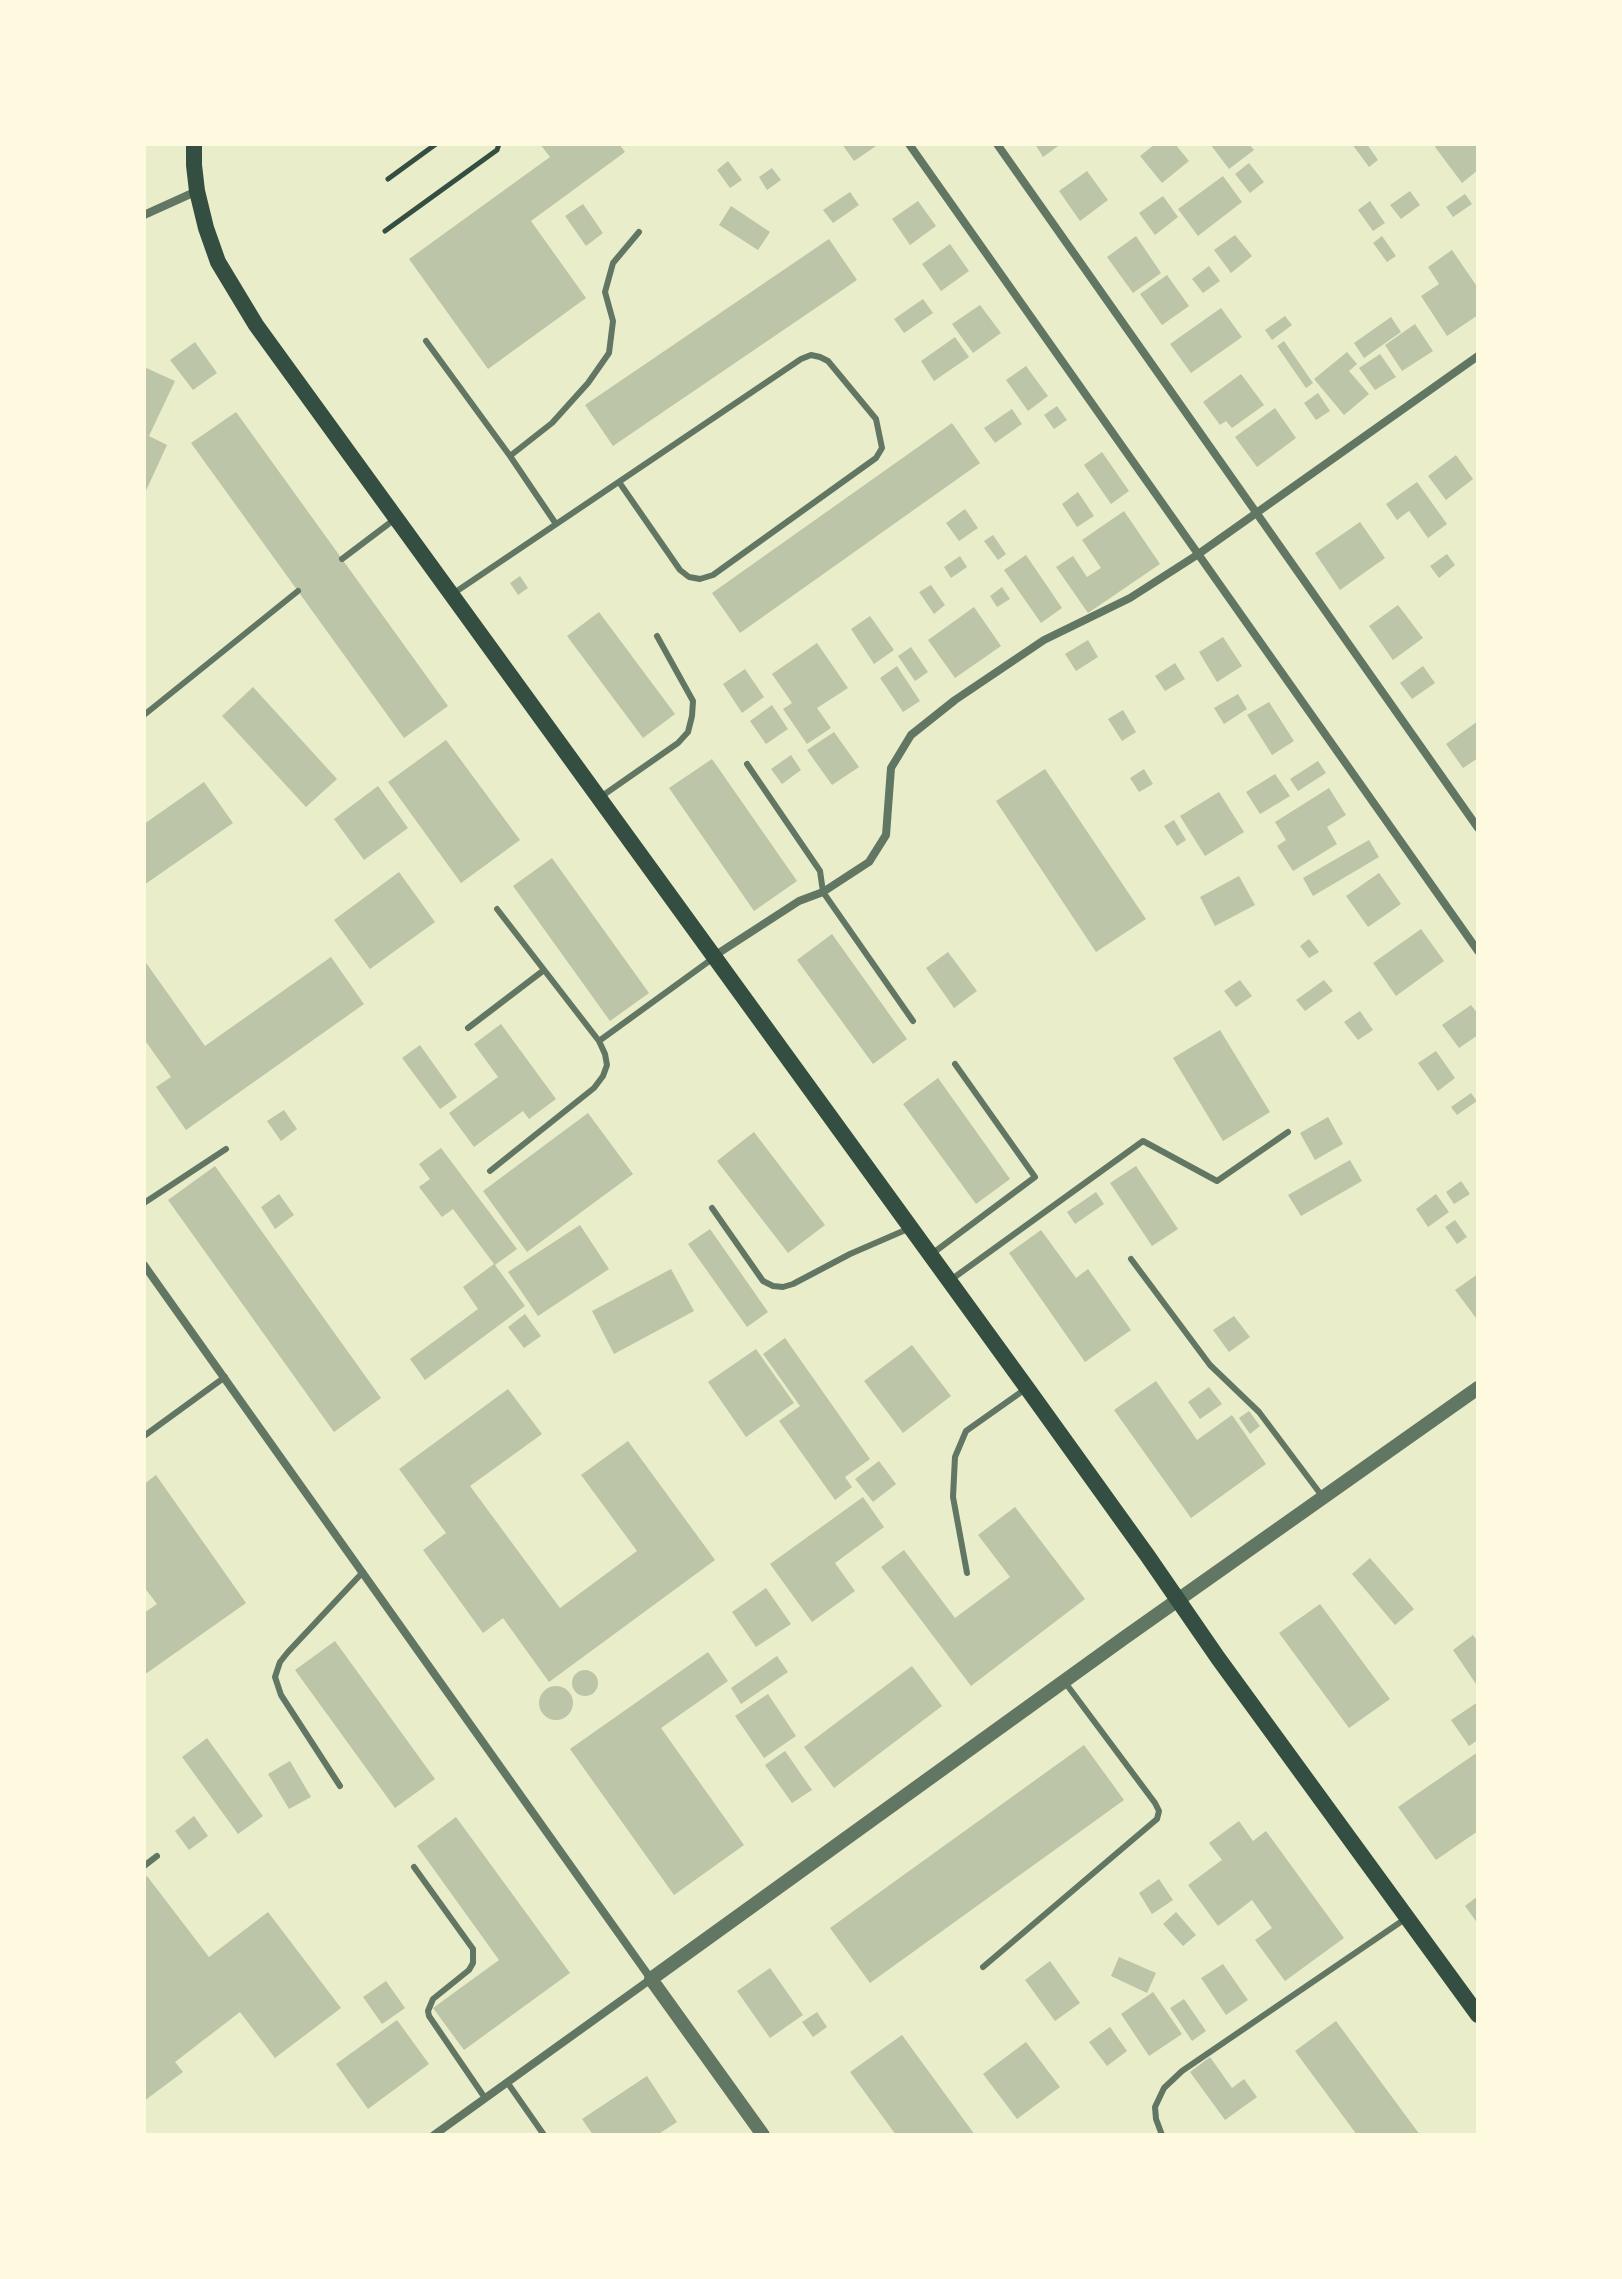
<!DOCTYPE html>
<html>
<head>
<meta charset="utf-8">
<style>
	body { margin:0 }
	#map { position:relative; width:1622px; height:2279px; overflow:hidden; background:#e9edc9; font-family:"PT Sans",sans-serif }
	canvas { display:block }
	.frame { position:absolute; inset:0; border:146px solid #fefae0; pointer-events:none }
</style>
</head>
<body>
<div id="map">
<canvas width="1622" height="2279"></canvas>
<div class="frame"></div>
</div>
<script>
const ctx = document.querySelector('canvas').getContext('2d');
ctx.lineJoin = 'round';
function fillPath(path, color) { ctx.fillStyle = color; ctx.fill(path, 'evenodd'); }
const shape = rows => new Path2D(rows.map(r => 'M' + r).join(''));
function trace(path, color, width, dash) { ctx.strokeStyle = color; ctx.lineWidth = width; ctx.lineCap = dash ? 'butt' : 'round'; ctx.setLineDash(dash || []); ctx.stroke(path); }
const building = shape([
	[540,144,619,144,625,152,531,221,586,298,488,369,409,259,550,157],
	[842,144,875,144,876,146,854,161],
	[1035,144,1061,144,1043,157],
	[1155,144,1175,144,1189,161,1162,183,1140,156],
	[1210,144,1249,144,1254,150,1229,169],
	[1352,144,1367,144,1378,160,1369,167],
	[1438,144,1477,144,1478,170,1462,183,1435,147],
	[728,161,742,180,730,188,717,170],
	[1249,163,1264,182,1250,193,1235,174],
	[772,168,781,180,767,190,759,177],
	[1087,171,1108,200,1080,221,1059,191],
	[1223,176,1242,202,1198,236,1178,209],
	[1410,191,1420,205,1401,219,1390,205],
	[850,192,859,205,833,223,823,210],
	[1465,194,1472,204,1453,217,1446,207],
	[1163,196,1178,217,1155,235,1139,213],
	[918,201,936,226,910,245,892,219],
	[1370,201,1385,223,1373,231,1358,210],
	[583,204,603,233,586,246,565,216],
	[731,206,770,232,758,250,719,225],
	[1235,235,1252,256,1231,273,1214,250],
	[1136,236,1161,273,1133,293,1107,257],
	[1382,236,1396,256,1387,262,1373,243],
	[829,239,857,280,613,446,585,405],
	[950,244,969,271,941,291,922,264],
	[1452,250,1478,288,1478,315,1447,336,1421,296,1439,284,1428,267],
	[1209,266,1220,281,1203,293,1192,279],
	[1167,275,1189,306,1162,325,1140,294],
	[923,299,933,313,904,333,894,319],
	[980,305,1001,333,973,353,952,324],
	[1221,308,1242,337,1191,373,1170,344],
	[1285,316,1292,325,1272,340,1265,330],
	[1391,317,1401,332,1364,358,1354,343],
	[1415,324,1433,351,1402,371,1385,345],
	[955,337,969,357,934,381,921,361],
	[1284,341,1313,383,1306,388,1277,346],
	[195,342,217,373,193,390,170,360],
	[1347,352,1357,364,1349,371,1369,394,1344,415,1314,379],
	[1380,354,1396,377,1375,390,1359,368],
	[1026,366,1048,396,1028,411,1006,380],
	[144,367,175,381,149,436,167,445,144,495],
	[1241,374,1264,405,1232,428,1226,421,1220,425,1203,402],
	[1318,393,1330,411,1316,420,1304,403],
	[1057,406,1067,420,1054,429,1044,415],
	[1275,408,1296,438,1257,467,1235,437],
	[1012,409,1022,424,995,443,984,428],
	[236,412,448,706,404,738,191,443],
	[952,423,980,463,740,633,712,593],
	[1102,452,1129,491,1111,504,1084,465],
	[1456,455,1473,479,1446,500,1428,476],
	[1417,482,1447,524,1428,538,1409,511,1397,520,1386,504],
	[1078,492,1094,516,1077,527,1062,504],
	[965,509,978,528,959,541,946,523],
	[1124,511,1160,564,1088,613,1056,567,1073,556,1087,577,1101,568,1082,540],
	[1360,522,1385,558,1340,590,1315,553],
	[993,535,1006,554,998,560,984,541],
	[1447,554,1455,565,1439,578,1430,566],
	[1026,555,1062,608,1041,623,1004,570],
	[960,556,967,567,951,578,944,567],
	[520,576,528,588,518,595,510,583],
	[931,585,945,605,934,614,919,592],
	[1002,587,1010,599,997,607,990,596],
	[1398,605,1423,638,1393,660,1369,626],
	[974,607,1001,646,955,678,928,640],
	[599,612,675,714,643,738,567,636],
	[870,616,894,650,874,664,851,629],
	[1223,637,1242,666,1217,682,1199,652],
	[1088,640,1098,657,1076,671,1065,654],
	[817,643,848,688,817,708,831,728,807,744,783,709,792,703,772,674],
	[911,647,928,672,915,681,898,656],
	[1175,663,1185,679,1165,691,1155,676],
	[897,666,920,701,903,712,880,678],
	[1423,666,1435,683,1412,699,1400,683],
	[745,669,764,697,742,713,723,684],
	[253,687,337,779,306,807,222,716],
	[1238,694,1247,709,1224,724,1214,708],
	[1269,702,1294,741,1272,755,1247,715],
	[772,705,788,729,766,744,750,721],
	[1123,710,1136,732,1122,741,1108,719],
	[1478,721,1478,758,1463,768,1446,744],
	[834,732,859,767,832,785,807,750],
	[446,740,520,840,461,883,388,782],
	[791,755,801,770,782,784,771,769],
	[712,759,797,881,754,911,669,788],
	[1318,761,1326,773,1298,791,1290,779],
	[1045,769,1146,919,1096,952,996,801],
	[1144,769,1153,784,1139,792,1130,778],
	[1275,774,1290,796,1260,814,1246,792],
	[204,782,233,823,144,885,144,824],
	[378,786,408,828,364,860,334,819],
	[1329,788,1346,815,1327,827,1337,844,1293,871,1277,846,1286,840,1275,822],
	[1219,792,1244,832,1205,856,1180,816],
	[1174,820,1186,840,1177,846,1164,826],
	[1369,840,1379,857,1313,896,1303,878],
	[552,858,649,993,610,1021,513,886],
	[399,872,435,922,370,969,334,920],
	[1379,873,1401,904,1368,927,1346,896],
	[1239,876,1255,905,1215,926,1200,897],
	[1421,929,1444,961,1396,996,1373,963],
	[832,934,907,1039,873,1064,797,960],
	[1309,939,1319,952,1309,958,1300,946],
	[948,952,977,991,954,1008,926,968],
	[331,957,364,1004,186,1130,156,1087,171,1077,144,1039,144,960,205,1046],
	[1240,980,1252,996,1236,1007,1224,991],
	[1324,980,1333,991,1305,1011,1296,1000],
	[1471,1005,1478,1014,1478,1035,1459,1048,1442,1025],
	[1360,1011,1373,1030,1358,1040,1344,1022],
	[501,1024,556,1099,529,1119,523,1111,474,1147,449,1113,498,1077,474,1044],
	[1220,1030,1270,1112,1223,1141,1173,1058],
	[420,1045,457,1097,440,1109,402,1058],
	[1436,1051,1455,1078,1438,1091,1418,1063],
	[938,1078,1010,1179,976,1204,903,1104],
	[1471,1093,1477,1101,1457,1115,1451,1107],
	[284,1110,297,1129,281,1141,267,1121],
	[588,1113,633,1174,527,1252,483,1191],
	[1328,1117,1343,1144,1315,1160,1300,1133],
	[754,1132,825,1225,788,1253,717,1161],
	[441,1148,517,1249,495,1265,525,1306,425,1380,410,1359,478,1309,463,1287,494,1264,453,1209,442,1217,419,1187,430,1179,419,1164],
	[1350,1160,1362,1181,1301,1216,1288,1195],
	[215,1166,381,1398,334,1432,168,1200],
	[1136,1166,1178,1229,1152,1246,1110,1183],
	[1461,1181,1470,1194,1454,1204,1446,1192],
	[1096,1192,1104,1204,1075,1224,1067,1212],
	[279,1194,294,1215,275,1229,261,1207],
	[1436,1194,1449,1212,1428,1227,1416,1209],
	[1455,1220,1467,1237,1457,1244,1445,1227],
	[580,1225,609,1269,538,1316,508,1272],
	[710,1229,768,1312,747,1327,688,1244],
	[1041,1230,1076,1278,1088,1269,1131,1330,1085,1362,1009,1253],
	[671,1269,694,1311,614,1354,592,1311],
	[1478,1274,1478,1316,1476,1318,1455,1290],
	[525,1314,541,1336,524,1348,508,1327],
	[1234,1316,1250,1337,1229,1352,1213,1330],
	[785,1338,870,1459,845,1477,852,1487,835,1500,779,1421,800,1406,763,1354],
	[912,1345,951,1396,903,1433,864,1381],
	[756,1349,794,1403,746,1437,708,1382],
	[1156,1381,1197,1440,1232,1415,1266,1464,1191,1518,1114,1410],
	[1209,1387,1222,1404,1200,1419,1188,1402],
	[508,1389,542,1434,470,1486,560,1608,637,1551,581,1475,628,1441,715,1560,549,1682,503,1618,483,1633,423,1550,446,1533,399,1469],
	[1249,1411,1260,1426,1250,1434,1239,1418],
	[879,1461,896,1484,873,1502,855,1479],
	[156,1475,246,1603,144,1675,144,1613,157,1604,144,1587,144,1484],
	[863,1497,884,1527,835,1563,855,1591,812,1622,770,1564],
	[1015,1507,1085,1599,971,1686,881,1567,904,1550,955,1618,1010,1577,978,1535],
	[1370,1558,1414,1609,1395,1625,1352,1574],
	[766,1588,791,1624,756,1647,732,1612],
	[1320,1604,1390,1699,1349,1728,1279,1633],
	[1473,1635,1478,1642,1478,1682,1476,1684,1453,1650],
	[335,1641,435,1779,395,1808,295,1670],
	[708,1652,728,1681,661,1728,744,1845,674,1895,570,1749],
	[777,1656,788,1672,741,1704,731,1688],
	[912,1666,942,1706,834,1788,804,1747],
	'572 1683a13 13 0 1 1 26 0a13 13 0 1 1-26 0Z',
	'539 1703a17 17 0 1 1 34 0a17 17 0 1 1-34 0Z',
	[768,1694,796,1736,764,1758,735,1716],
	[1478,1702,1478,1740,1469,1746,1451,1720],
	[207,1738,263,1816,238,1834,182,1757],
	[1084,1745,1124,1800,870,1983,830,1928],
	[785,1751,812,1790,792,1803,765,1765],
	[1478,1752,1478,1831,1436,1860,1398,1807],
	[290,1761,311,1797,289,1809,268,1774],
	[194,1816,208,1836,189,1850,175,1831],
	[456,1817,570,1973,464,2050,433,2008,499,1960,417,1846],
	[1239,1821,1253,1841,1266,1831,1344,1938,1285,1981,1255,1940,1272,1928,1252,1900,1218,1926,1188,1885,1222,1860,1209,1843],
	[147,1876,209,1957,268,1912,341,2008,275,2058,240,2012,175,2062,183,2072,144,2101,144,1878],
	[1159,1879,1173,1900,1152,1914,1139,1893],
	[1478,1896,1478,1924,1465,1906],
	[1176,1912,1196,1935,1183,1946,1163,1924],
	[1119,1957,1156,1973,1147,1993,1111,1976],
	[1050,1961,1080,2003,1055,2021,1025,1980],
	[1223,1964,1248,2000,1226,2015,1201,1978],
	[770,1968,803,2015,770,2038,737,1991],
	[386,1981,405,2008,382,2024,363,1997],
	[1153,1992,1182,2034,1149,2056,1121,2014],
	[1184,1999,1206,2031,1192,2041,1170,2008],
	[817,2012,827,2027,813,2037,802,2022],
	[397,2020,429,2064,368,2109,336,2064],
	[1336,2021,1420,2135,1357,2135,1295,2051],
	[1110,2027,1127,2051,1107,2066,1089,2042],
	[902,2035,975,2135,896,2135,850,2072],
	[1026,2042,1060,2087,1017,2119,983,2074],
	[1210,2057,1232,2088,1244,2079,1257,2097,1225,2120,1190,2072],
	[647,2076,677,2122,657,2135,593,2135,582,2119]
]);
const path = shape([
	[388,179,436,144],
	[385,231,497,150,499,144]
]);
const service = shape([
	[426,341,510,456],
	[556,524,510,456,552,423,588,383,609,353,613,321,605,292,613,263,639,232],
	[342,559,395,519],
	[454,593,801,359,811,355,820,357,828,361,876,419,882,448,876,458,713,575,700,579,689,577,680,570,619,482],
	[144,715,298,591],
	[747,764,820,871,823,892,913,1021],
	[602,796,678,743,688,732,692,716,693,701,657,636],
	[468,1028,544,970],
	[599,1041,712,959],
	[490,1171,594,1088,603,1076,607,1065,605,1054,599,1041,497,909],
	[144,1203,226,1149],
	[712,1208,763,1281,773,1286,783,1287,793,1284,850,1254,910,1228],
	[933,1253,1035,1177,955,1064],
	[1131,1259,1210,1365,1259,1412,1322,1496],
	[952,1279,1143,1141,1217,1181,1288,1132],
	[144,1436,225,1377],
	[967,1573,953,1497,955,1457,966,1431,1024,1390],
	[340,1786,281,1695,275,1677,280,1662,288,1652,363,1572],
	[144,1866,157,1856],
	[414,1867,473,1949,473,1963,469,1970,433,1999,428,2011,429,2016,485,2098],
	[983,1967,1157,1819,1159,1811,1155,1803,1064,1681],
	[507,2082,544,2135],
	[1162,2135,1156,2119,1155,2107,1164,2088,1182,2071,1405,1919]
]);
const minor = shape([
	[909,144,1478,951],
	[997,144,1478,828],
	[144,215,197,191],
	[714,956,799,901,823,892,869,862,886,835,891,768,911,735,955,700,1044,640,1130,598,1197,555,1478,356],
	[144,1265,651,1979,434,2135]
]);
const tertiary = shape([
	[763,2135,651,1979,1124,1638,1478,1388]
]);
const secondary = shape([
	[194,144,194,165,197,191,206,228,218,262,256,325,1027,1388,1147,1555,1218,1658,1478,2015]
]);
fillPath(building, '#bcc5a7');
trace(path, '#344e41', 5);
trace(service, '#617663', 6);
trace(minor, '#617663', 8);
trace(tertiary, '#617663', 14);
trace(secondary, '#344e41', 16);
</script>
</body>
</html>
